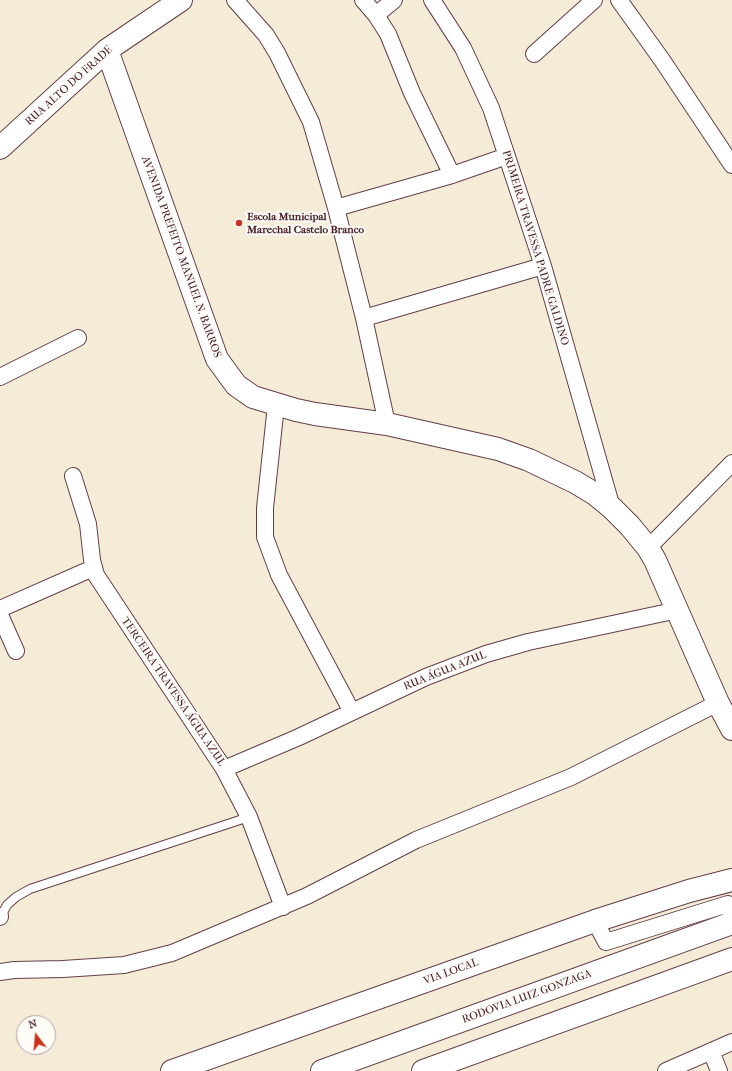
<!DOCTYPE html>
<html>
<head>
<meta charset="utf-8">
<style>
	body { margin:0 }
	#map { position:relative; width:732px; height:1071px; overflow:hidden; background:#f5ecd8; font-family:"IM FELL French Canon",serif }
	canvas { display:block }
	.north { position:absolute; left:16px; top:1015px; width:40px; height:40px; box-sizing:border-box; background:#fdfcf7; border:1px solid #b5a4a5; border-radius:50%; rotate:344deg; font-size:11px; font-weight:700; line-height:16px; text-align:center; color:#4a1f2b }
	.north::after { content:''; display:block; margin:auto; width:14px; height:18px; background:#c8321e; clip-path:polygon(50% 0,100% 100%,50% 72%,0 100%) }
</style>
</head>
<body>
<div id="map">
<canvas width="732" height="1071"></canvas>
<div class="north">N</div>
</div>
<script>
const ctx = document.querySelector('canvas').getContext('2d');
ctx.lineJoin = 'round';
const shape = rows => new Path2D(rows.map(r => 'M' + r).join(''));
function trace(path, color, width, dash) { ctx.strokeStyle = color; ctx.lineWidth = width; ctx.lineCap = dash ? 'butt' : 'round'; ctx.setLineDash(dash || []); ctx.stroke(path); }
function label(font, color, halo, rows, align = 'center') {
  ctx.font = font + ' "IM FELL French Canon",serif'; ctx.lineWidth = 4; ctx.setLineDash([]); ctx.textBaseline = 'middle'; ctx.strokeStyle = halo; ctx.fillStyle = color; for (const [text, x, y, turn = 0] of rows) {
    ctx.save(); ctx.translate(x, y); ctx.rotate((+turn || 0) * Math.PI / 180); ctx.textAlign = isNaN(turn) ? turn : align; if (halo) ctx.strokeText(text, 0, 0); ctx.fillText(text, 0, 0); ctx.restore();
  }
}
const lane = shape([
	[0,918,7,905,16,897,30,889,249,817]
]);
const street = shape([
	[235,0,266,35,277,53,311,122,336,208,364,318,387,424],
	[363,0,376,15,388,34,412,93,452,175],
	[432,0,463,48,491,108,543,266,612,508],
	[619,0,662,60,732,165],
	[376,15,394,0],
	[534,54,594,0],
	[336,208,452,175,507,156],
	[364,318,543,266],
	[0,377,78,338],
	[276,405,265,508,265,537,279,575,352,712],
	[73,476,88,524,92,560,96,575,224,769,249,817,283,907],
	[648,548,732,463],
	[0,609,93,568],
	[0,615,16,651],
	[224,769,299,737,426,677,486,654,528,642,678,610],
	[0,916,0,917],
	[595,921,606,942,728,904,732,917],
	[0,972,14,970,63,969,124,965,172,953,307,896,416,840,571,777,718,703],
	[711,1051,719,1071],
	[666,1071,732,1042]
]);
const secondary = shape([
	[107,50,217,359,236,385,253,397,296,410,315,414,387,424,498,449,529,460,575,482,595,494,612,508,630,526,648,548,655,560,718,703,732,729],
	[0,148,107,50,181,0],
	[172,1071,595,921,689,891,732,880]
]);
const highway = shape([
	[322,1071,732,923],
	[423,1071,732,959]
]);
const markers = [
	[239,223,4,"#c8321e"]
];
const streetNames = [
	["RUA ALTO DO FRADE",69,86,-42],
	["PRIMEIRA TRAVESSA PADRE GALDINO",535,248,73],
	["AVENIDA PREFEITO MANUEL N. BARROS",181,257,70],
	["RUA ÁGUA AZUL",445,671,-22],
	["TERCEIRA TRAVESSA ÁGUA AZUL",173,692,56],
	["VIA LOCAL",451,972,-20],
	["RODOVIA LUIZ GONZAGA",527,997,-20]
];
const poiNames = [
	["Escola Municipal",247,217],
	["Marechal Castelo Branco",247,230]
];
trace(lane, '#643e45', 10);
trace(street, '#643e45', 18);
trace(secondary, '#643e45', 24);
trace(highway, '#643e45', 24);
trace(lane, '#fff', 8);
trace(street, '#fff', 16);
trace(secondary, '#fff', 22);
trace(highway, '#fff', 22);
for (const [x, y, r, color] of markers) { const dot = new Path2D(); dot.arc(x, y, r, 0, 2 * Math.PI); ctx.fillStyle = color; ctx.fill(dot); trace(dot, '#fdfcf7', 1.5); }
label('11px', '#4a1f2b', '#fdfcf7', streetNames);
label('bold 11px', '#4a1f2b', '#fdfcf7', poiNames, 'left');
</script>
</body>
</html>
